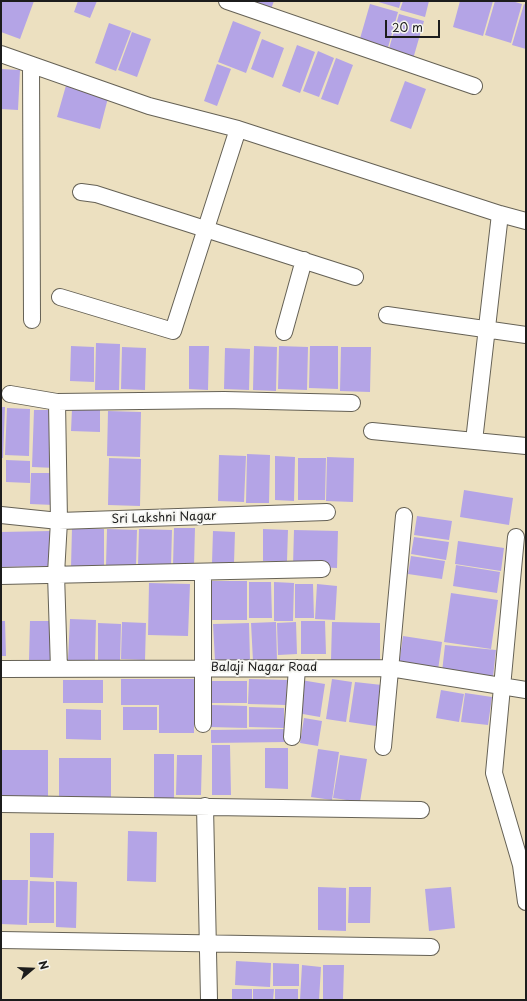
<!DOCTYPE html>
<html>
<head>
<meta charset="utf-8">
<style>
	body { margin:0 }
	#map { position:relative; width:527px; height:1001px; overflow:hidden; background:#ece0c0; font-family:"Playpen Sans",sans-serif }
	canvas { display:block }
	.frame { position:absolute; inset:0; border:2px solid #1c1c1c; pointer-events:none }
	.north { position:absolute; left:12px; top:949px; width:40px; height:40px; -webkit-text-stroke:3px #f6f6f2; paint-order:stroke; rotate:71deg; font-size:11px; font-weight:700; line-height:16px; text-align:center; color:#1c1c1c }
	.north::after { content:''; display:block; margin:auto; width:14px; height:18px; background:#1c1c1c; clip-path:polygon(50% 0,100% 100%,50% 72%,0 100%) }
	.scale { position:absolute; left:385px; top:20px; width:55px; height:18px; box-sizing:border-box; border:2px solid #1c1c1c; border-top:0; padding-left:5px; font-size:12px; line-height:14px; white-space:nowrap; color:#1c1c1c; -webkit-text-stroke:3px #f6f6f2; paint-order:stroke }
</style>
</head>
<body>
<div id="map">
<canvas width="527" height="1001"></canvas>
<div class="frame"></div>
<div class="north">N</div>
<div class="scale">20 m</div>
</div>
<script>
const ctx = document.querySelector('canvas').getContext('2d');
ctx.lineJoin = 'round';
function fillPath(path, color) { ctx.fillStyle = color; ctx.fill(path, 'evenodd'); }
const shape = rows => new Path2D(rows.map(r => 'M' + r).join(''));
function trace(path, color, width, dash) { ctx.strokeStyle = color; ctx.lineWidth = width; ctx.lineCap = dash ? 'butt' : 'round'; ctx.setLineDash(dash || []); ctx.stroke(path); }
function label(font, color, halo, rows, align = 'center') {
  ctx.font = font + ' "Playpen Sans",sans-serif'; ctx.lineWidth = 4; ctx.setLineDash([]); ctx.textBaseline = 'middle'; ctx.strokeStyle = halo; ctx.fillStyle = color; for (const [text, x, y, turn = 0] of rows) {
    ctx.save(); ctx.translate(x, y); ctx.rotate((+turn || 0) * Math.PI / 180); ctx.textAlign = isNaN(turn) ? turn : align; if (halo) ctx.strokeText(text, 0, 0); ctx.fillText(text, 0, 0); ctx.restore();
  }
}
const building = shape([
	[1,1,34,1,20,39,1,32],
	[78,1,97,1,90,18,74,12],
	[250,1,274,1,271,9],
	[375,1,401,1,399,8],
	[403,1,429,1,425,17,400,10],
	[460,1,493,1,483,36,453,27],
	[495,1,512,1,522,4,511,43,485,35],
	[370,4,398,12,387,51,359,42],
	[524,4,526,5,526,49,512,45],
	[399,14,424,21,413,59,388,52],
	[233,21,261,32,246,73,218,62],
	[109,23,131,31,116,71,95,63],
	[132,32,151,39,137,77,118,70],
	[262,39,284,48,273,78,251,69],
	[297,45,315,52,300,93,282,86],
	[318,51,334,58,319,97,303,91],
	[336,58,353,65,338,105,321,99],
	[217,64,231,69,217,106,204,101],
	[1,69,20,70,18,110,1,109],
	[405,81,426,89,411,129,390,121],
	[67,82,109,94,100,129,57,117],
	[96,343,120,344,119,390,95,390],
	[71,346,94,347,94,382,70,381],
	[189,346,209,346,208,390,189,389],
	[254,346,277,347,276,391,253,390],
	[279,346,308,347,307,390,278,389],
	[310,346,338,346,338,389,309,388],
	[122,347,146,348,145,390,121,389],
	[341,347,371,347,370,392,340,391],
	[225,348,250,349,249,390,224,389],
	[1,407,5,407,3,458,1,458],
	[7,408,30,409,29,456,5,455],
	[72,409,100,409,100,432,71,431],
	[34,410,57,410,56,468,32,467],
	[108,411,141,412,140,457,107,456],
	[247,454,270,455,269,503,246,503],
	[219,455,246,456,244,502,218,501],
	[275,456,295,457,294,501,275,500],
	[327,457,354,458,353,502,326,501],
	[109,458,141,459,140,506,108,505],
	[298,458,326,458,325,500,298,500],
	[6,460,30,461,30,483,6,482],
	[31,473,55,473,54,505,30,504],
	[464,490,513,498,509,525,460,517],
	[417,516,452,521,449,540,414,535],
	[72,528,104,529,104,568,71,567],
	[174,528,195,528,194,566,173,566],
	[107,529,137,530,136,566,106,566],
	[139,529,172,530,171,566,138,566],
	[263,529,288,530,287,561,263,561],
	[294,530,338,531,337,568,293,566],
	[50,531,51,566,1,567,1,532],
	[213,531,235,532,234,563,212,563],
	[414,537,449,542,446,560,411,554],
	[458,541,504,548,501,571,455,564],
	[411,556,445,561,442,579,408,574],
	[456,565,500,572,497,593,453,586],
	[211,581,247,581,247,620,212,620],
	[249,582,271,582,272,618,249,618],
	[274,582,294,583,293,621,274,621],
	[149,583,190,584,188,636,148,635],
	[295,584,313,584,314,618,295,618],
	[317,584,337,586,335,620,315,619],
	[451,593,498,600,491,649,444,642],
	[70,619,96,620,95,660,68,660],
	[1,621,5,621,6,656,1,656],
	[30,621,55,621,55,661,29,660],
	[301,621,325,621,326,654,301,654],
	[122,622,146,623,145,660,121,659],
	[276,622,277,660,253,661,251,623],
	[296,622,297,654,278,655,277,623],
	[332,622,380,623,380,660,331,660],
	[98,623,121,624,120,663,98,662],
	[249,623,250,660,215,661,213,624],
	[403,636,442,642,438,670,399,664],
	[445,645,496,650,493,677,442,672],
	[121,679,194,679,194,733,159,733,159,705,121,705],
	[249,679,287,680,286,705,248,704],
	[332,679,352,682,346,722,326,719],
	[63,680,103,680,103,703,63,703],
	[301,680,325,684,320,717,297,713],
	[211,681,247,681,247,703,211,703],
	[355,682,382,685,376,726,349,722],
	[441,690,464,694,459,722,436,718],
	[465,693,492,697,488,725,461,722],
	[211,705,247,706,247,728,210,727],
	[123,707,157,707,157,730,123,730],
	[249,707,284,708,284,728,249,727],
	[66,709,101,710,101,740,66,739],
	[304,718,322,721,318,746,300,743],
	[287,729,287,742,211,743,211,730],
	[212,745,230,745,231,795,212,795],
	[265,748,288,748,288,789,265,788],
	[318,749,339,752,332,800,311,797],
	[1,750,48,750,48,797,1,796],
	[154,754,174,754,174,798,154,798],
	[177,755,202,755,201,795,176,795],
	[340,755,367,759,360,802,333,798],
	[59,758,111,758,111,799,59,799],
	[128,831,157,832,156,882,127,881],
	[30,833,54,833,53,878,30,877],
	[1,880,28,880,27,925,1,924],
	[30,881,54,882,54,923,29,923],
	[56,881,77,882,76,928,56,927],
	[318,887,346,888,346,931,318,930],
	[349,887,371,887,370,923,348,923],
	[451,887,455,928,429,931,425,889],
	[236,961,271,963,270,987,235,985],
	[273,963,299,964,299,986,273,986],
	[302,965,321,967,319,1000,300,1000],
	[323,965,344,965,343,999,323,999],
	[232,989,252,989,252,1000,232,1000],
	[253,989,274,989,273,1000,253,1000],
	[275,989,298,989,298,1000,275,1000]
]);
const minor = shape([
	[227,1,474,86],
	[1,54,149,106,238,129,500,214,526,221],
	[31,65,32,320],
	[81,192,96,194,355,277],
	[60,297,173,331,238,129],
	[387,315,526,335],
	[284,332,304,260],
	[10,394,57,402,224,400,352,403],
	[57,402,59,521,56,574,59,669],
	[372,431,526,446],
	[474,441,500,214],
	[1,515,59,521,327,512],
	[516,537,494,773,521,865,526,902],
	[1,576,322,569],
	[1,669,390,668,526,690],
	[203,724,203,572],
	[292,737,297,668],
	[383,747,404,516],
	[1,804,421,810],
	[205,806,209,1000],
	[1,940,431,947]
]);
const streetNames = [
	["Sri Lakshni Nagar",164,518,-2],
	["Balaji Nagar Road",264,668]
];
fillPath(building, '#b4a4e6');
trace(minor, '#656155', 18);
trace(minor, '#fff', 16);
label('12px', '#1c1c1c', '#f6f6f2', streetNames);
</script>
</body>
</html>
